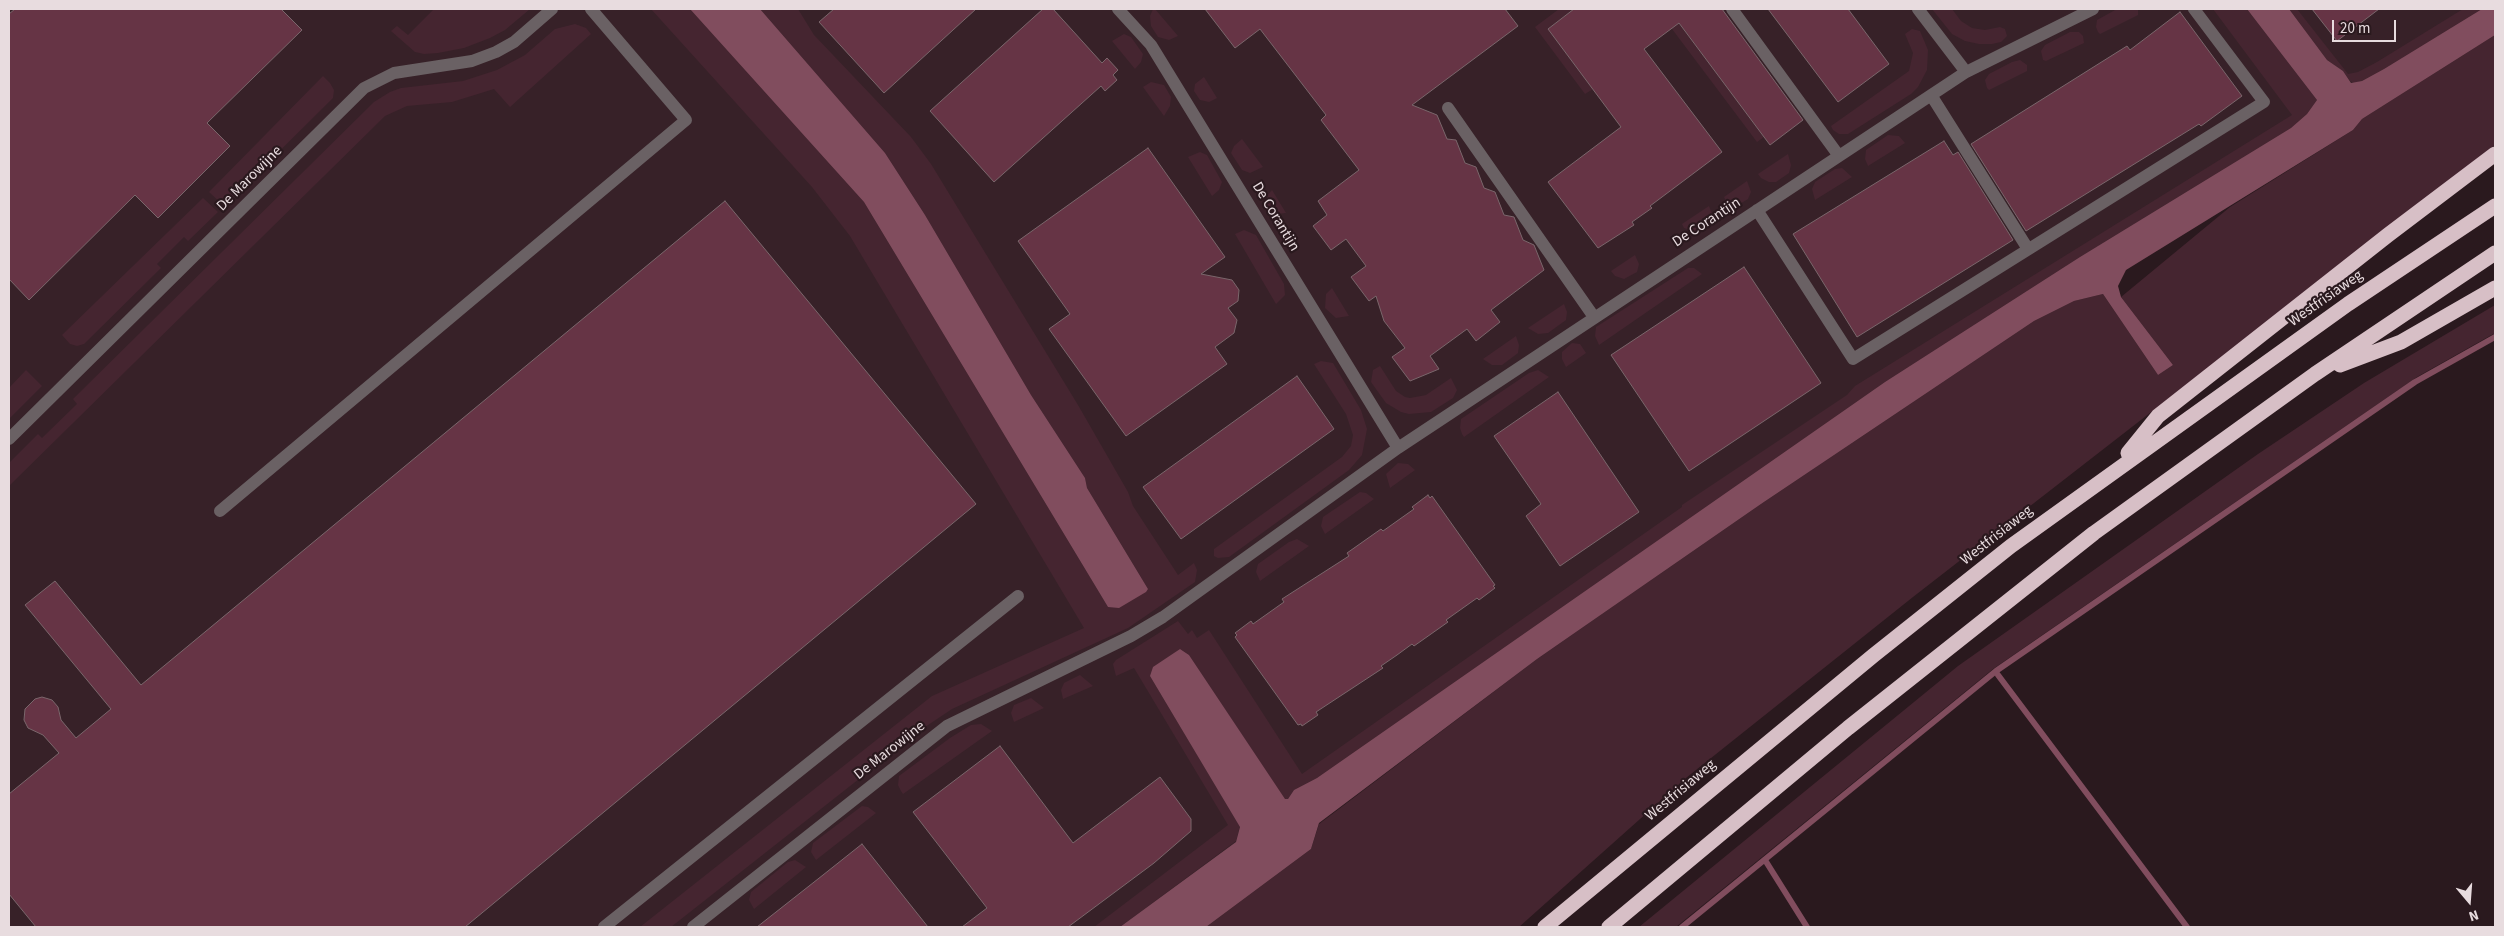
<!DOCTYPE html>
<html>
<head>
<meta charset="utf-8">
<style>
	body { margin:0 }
	#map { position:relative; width:2504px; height:936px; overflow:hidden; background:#2a191e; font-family:"Source Sans 3",sans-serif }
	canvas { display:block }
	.frame { position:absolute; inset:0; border:10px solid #e8dcdf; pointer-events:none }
	.north { position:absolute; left:2444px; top:876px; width:50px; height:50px; -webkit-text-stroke:4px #2a191e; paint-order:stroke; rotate:162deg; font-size:14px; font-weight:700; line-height:20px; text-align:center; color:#e8dcdf }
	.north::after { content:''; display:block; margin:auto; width:18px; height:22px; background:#e8dcdf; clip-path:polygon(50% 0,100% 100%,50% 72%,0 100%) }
	.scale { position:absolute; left:2332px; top:20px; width:64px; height:22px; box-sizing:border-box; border:2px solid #e8dcdf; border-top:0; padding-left:6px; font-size:15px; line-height:18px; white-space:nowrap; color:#e8dcdf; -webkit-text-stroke:4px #2a191e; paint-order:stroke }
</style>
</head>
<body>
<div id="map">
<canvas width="2504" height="936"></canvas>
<div class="frame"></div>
<div class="north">N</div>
<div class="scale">20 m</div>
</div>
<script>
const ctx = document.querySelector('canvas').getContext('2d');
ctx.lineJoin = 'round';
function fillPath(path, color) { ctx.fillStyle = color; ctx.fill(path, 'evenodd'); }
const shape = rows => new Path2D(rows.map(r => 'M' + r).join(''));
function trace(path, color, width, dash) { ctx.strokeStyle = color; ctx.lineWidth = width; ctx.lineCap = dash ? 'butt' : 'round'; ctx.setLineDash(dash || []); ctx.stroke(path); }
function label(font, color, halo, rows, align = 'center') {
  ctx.font = font + ' "Source Sans 3",sans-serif'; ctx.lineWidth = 4.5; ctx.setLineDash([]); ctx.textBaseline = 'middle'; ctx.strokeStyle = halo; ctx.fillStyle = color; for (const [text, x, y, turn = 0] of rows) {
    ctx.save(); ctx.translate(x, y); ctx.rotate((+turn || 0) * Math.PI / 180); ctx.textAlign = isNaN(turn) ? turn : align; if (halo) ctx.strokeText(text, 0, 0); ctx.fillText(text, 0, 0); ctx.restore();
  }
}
const built = shape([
	[9,9,2495,9,2495,18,1895,397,1173,927,9,927]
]);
const green = shape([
	[434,9,530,9,505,30,490,38,464,48,438,53,424,54,415,52,391,31,397,26,408,35],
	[651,9,690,9,864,202,1108,607,1145,591,1148,589,1087,488,1085,478,1031,395,925,215,885,153,760,9,798,9,814,35,911,137,931,164,1078,405,1128,492,1133,506,1178,575,1194,563,1197,570,1195,582,1128,628,952,709,925,727,671,927,640,927,932,696,1084,628,850,236,812,187],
	[1153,9,1155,9,1178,36,1169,40,1158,37,1151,26,1150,16],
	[1559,9,1574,9,1548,29,1593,89,1585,94,1535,27],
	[1657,9,1668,9,1764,137,1757,142],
	[1932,9,1952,9,1961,21,1972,28,1985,30,2000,27,2005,29,2007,36,2001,42,1992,44,1979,44,1965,41,1952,34],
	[2117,9,2138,9,2138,15,2100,34,2098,32,2096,27,2097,20],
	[2213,9,2247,9,2317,100,2307,114,2291,128,2080,257,1885,382,1317,778,1294,790,1288,799,1285,800,1189,655,1180,649,1177,651,1150,676,1240,826,1236,841,1120,927,1094,927,1228,825,1134,668,1116,676,1113,664,1116,660,1178,621,1188,634,1192,630,1197,638,1209,630,1302,774,1682,507,1682,505,1847,395,1855,386,2292,115],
	[2289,9,2297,9,2348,74,2358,72,2377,62,2463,9,2482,9,2384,69,2362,81,2354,83,2350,81,2343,71,2327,60],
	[575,24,586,28,591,34,510,107,494,89,452,102,407,106,385,116,9,486,9,463,38,434,42,438,77,404,73,399,374,102,390,92,401,88,463,81,497,70,525,55,555,29],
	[1912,29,1920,31,1928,50,1927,70,1918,87,1911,94,1848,134,1839,134,1833,130,1831,126,1909,71,1913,53,1905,34],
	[2070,32,2079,32,2083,36,2084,43,2046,61,2043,60,2041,51,2045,45],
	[1124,34,1131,37,1143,54,1141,62,1135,69,1112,41],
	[2495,35,2495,145,1913,597,1686,778,1519,927,1206,927,1311,849,1319,824,1537,659,1761,504,2034,321,2074,301,2103,294,2158,375,2173,365,2121,297,2230,207,2353,130,2362,119],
	[2020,60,2027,65,2027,71,1989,90,1987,88,1985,80,1989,74,2012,62],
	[323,76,330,83,334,90,333,98,224,206,209,192],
	[1204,77,1217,98,1209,102,1200,100,1194,91,1195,84],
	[1151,82,1164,85,1171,97,1170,106,1164,116,1143,87],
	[1888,135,1899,136,1905,143,1868,166,1865,159,1866,150],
	[1242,139,1263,167,1250,173,1242,170,1231,153,1234,146],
	[1200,152,1207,155,1222,182,1219,190,1212,196,1188,157],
	[1788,154,1791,165,1789,173,1776,182,1769,182,1761,178,1758,174],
	[1842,168,1852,177,1815,200,1812,189,1815,182,1835,169],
	[1747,181,1751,192,1748,199,1738,205,1726,201,1724,197],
	[1272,190,1286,213,1285,213,1270,215,1263,206,1265,198],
	[203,198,218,212,188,241,184,237,157,264,161,268,84,344,77,346,70,344,62,335],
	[1709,206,1713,217,1710,224,1696,232,1684,228,1682,224],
	[1244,230,1256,235,1284,284,1285,295,1276,304,1235,234],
	[1635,255,1639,264,1637,272,1624,279,1615,276,1611,271],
	[1688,268,1694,268,1702,274,1599,345,1595,336,1596,327],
	[1332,288,1349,316,1336,318,1325,308,1326,294],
	[1564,304,1567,312,1566,320,1548,333,1538,334,1528,328],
	[2495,305,2495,333,2417,377,1993,669,1676,927,1639,927,1958,666,2258,454,2364,383],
	[1516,336,1519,345,1518,353,1502,365,1492,365,1483,359],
	[1572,343,1580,344,1586,353,1566,367,1562,359,1562,352],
	[1321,361,1333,363,1361,410,1367,429,1362,455,1349,470,1229,557,1218,558,1214,556,1214,549,1342,457,1351,446,1353,435,1346,414,1314,364],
	[1380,366,1396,391,1405,397,1410,398,1426,395,1451,378,1457,390,1453,398,1431,412,1409,414,1401,412,1386,403,1371,382,1373,370],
	[26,370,42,386,9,419,9,388],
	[1538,370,1549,377,1464,437,1462,434,1460,428,1461,419,1529,373],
	[1398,463,1408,464,1415,470,1390,488,1386,474],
	[1360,492,1366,493,1374,499,1325,534,1321,526,1323,517],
	[1297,539,1309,546,1260,581,1256,572,1258,564,1289,542],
	[1080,675,1093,686,1063,699,1061,690,1064,683],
	[1031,698,1044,708,1014,722,1011,713,1014,705],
	[981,724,992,731,903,794,901,791,898,785,899,776,950,738,971,725],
	[862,806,868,807,876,813,816,860,811,852,813,843],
	[795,860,806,867,754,909,749,900,751,892,788,862]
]);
const water = shape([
	[690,9,760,9,885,153,925,215,1031,395,1085,478,1087,488,1148,589,1146,592,1119,608,1108,607,864,202],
	[2247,9,2289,9,2327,60,2343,71,2351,83,2362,81,2384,69,2482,9,2495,9,2495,35,2362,119,2353,130,2126,270,2118,286,2121,297,2173,365,2158,375,2103,294,2074,301,2034,321,1761,504,1537,659,1319,823,1311,849,1206,927,1120,927,1236,842,1240,827,1150,676,1153,667,1180,649,1189,655,1285,799,1288,799,1294,790,1317,778,1885,382,2080,257,2291,128,2307,114,2317,100]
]);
const stream = shape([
	[1998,675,2187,927],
	[1765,860,1807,927],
	[1682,927,1996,671,2415,382,2495,337]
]);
const building = shape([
	[15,9,281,9,302,30,207,123,230,146,158,218,135,195,29,300,9,279,9,14,15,9],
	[834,9,976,9,884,93,819,22,834,9],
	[1043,9,1053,9,1102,63,1107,58,1118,70,1113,75,1117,80,1105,91,1101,86,994,182,930,111,1043,9],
	[1205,9,1505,9,1518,26,1412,105,1437,115,1447,139,1456,140,1465,163,1476,167,1484,188,1495,192,1504,215,1514,217,1523,240,1534,245,1544,270,1491,310,1500,322,1476,341,1467,329,1430,356,1439,369,1410,381,1392,357,1405,348,1384,321,1376,296,1369,301,1351,277,1366,266,1346,239,1331,250,1313,226,1327,215,1318,201,1359,170,1321,120,1326,115,1260,29,1235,48,1205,9],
	[1574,9,1722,9,1803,120,1770,145,1679,23,1644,49,1722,152,1650,206,1652,208,1632,222,1634,225,1598,248,1548,182,1621,127,1548,29,1574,9],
	[1768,9,1848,9,1889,64,1838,102,1768,9],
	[2312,9,2379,9,2337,41,2312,9],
	[2180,12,2242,96,2201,126,2199,124,2026,231,1971,144,2127,46,2130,50,2180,12],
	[1944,141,1953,155,1958,152,2013,240,1857,337,1793,234,1944,141],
	[1148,148,1225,257,1201,274,1232,280,1239,290,1238,301,1228,308,1237,320,1234,333,1215,347,1227,364,1126,436,1049,329,1070,314,1018,241,1148,148],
	[725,201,976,504,465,927,36,927,9,894,9,794,59,753,43,735,28,728,24,720,25,709,35,699,42,697,52,700,58,707,61,720,76,738,111,709,25,605,55,581,141,685,725,201],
	[1744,267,1821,383,1689,471,1611,355,1744,267],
	[1297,376,1334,429,1181,539,1143,487,1297,376],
	[1558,392,1639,512,1560,566,1526,516,1541,504,1494,436,1558,392],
	[1428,495,1430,498,1432,496,1495,585,1493,586,1495,588,1479,600,1477,598,1446,620,1448,622,1414,646,1412,644,1397,655,1381,666,1383,668,1316,712,1318,715,1302,726,1301,724,1298,725,1235,637,1237,635,1235,633,1251,621,1253,624,1284,602,1282,599,1349,556,1347,553,1381,529,1383,531,1414,509,1412,507,1428,495],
	[1000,746,1073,843,1160,777,1191,819,1191,831,1154,863,1068,927,962,927,987,908,913,812,1000,746],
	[862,844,928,927,757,927,823,875,862,844]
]);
const minor = shape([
	[1118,9,1151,45,1398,448],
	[1732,9,1839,156],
	[1918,9,1966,72],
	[1931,95,2028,249],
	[1448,108,1594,317],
	[1757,210,1853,359,2264,102,2194,9],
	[9,439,364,88,394,73,472,61,496,52,514,42,552,9],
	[220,511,686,120,591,9],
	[604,927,1018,596],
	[693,927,947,726,1131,636,1163,617,1398,448,1966,72,2093,9]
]);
const highway = shape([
	[2340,365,2401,342,2495,288],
	[2128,453,2158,416,2388,235,2495,154],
	[1545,927,1874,655,2011,546,2348,304,2495,206],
	[1609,927,1848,728,2094,533,2315,374,2495,253]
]);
const streetNames = [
	["De Marowijne",250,179,-45],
	["De Corantijn",1275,217,59],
	["De Corantijn",1707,223,-33],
	["Westfrisiaweg",2326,299,-35],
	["Westfrisiaweg",1997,536,-38],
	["De Marowijne",890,751,-38],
	["Westfrisiaweg",1681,791,-40]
];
fillPath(built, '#372128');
fillPath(green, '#452530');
fillPath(water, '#814d5e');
trace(stream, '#814d5e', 6);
fillPath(building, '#663445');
trace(building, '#7a666b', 1);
trace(minor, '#6a6164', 12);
trace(highway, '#d7bfc6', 15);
label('15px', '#e8dcdf', '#2a191e', streetNames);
</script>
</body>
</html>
